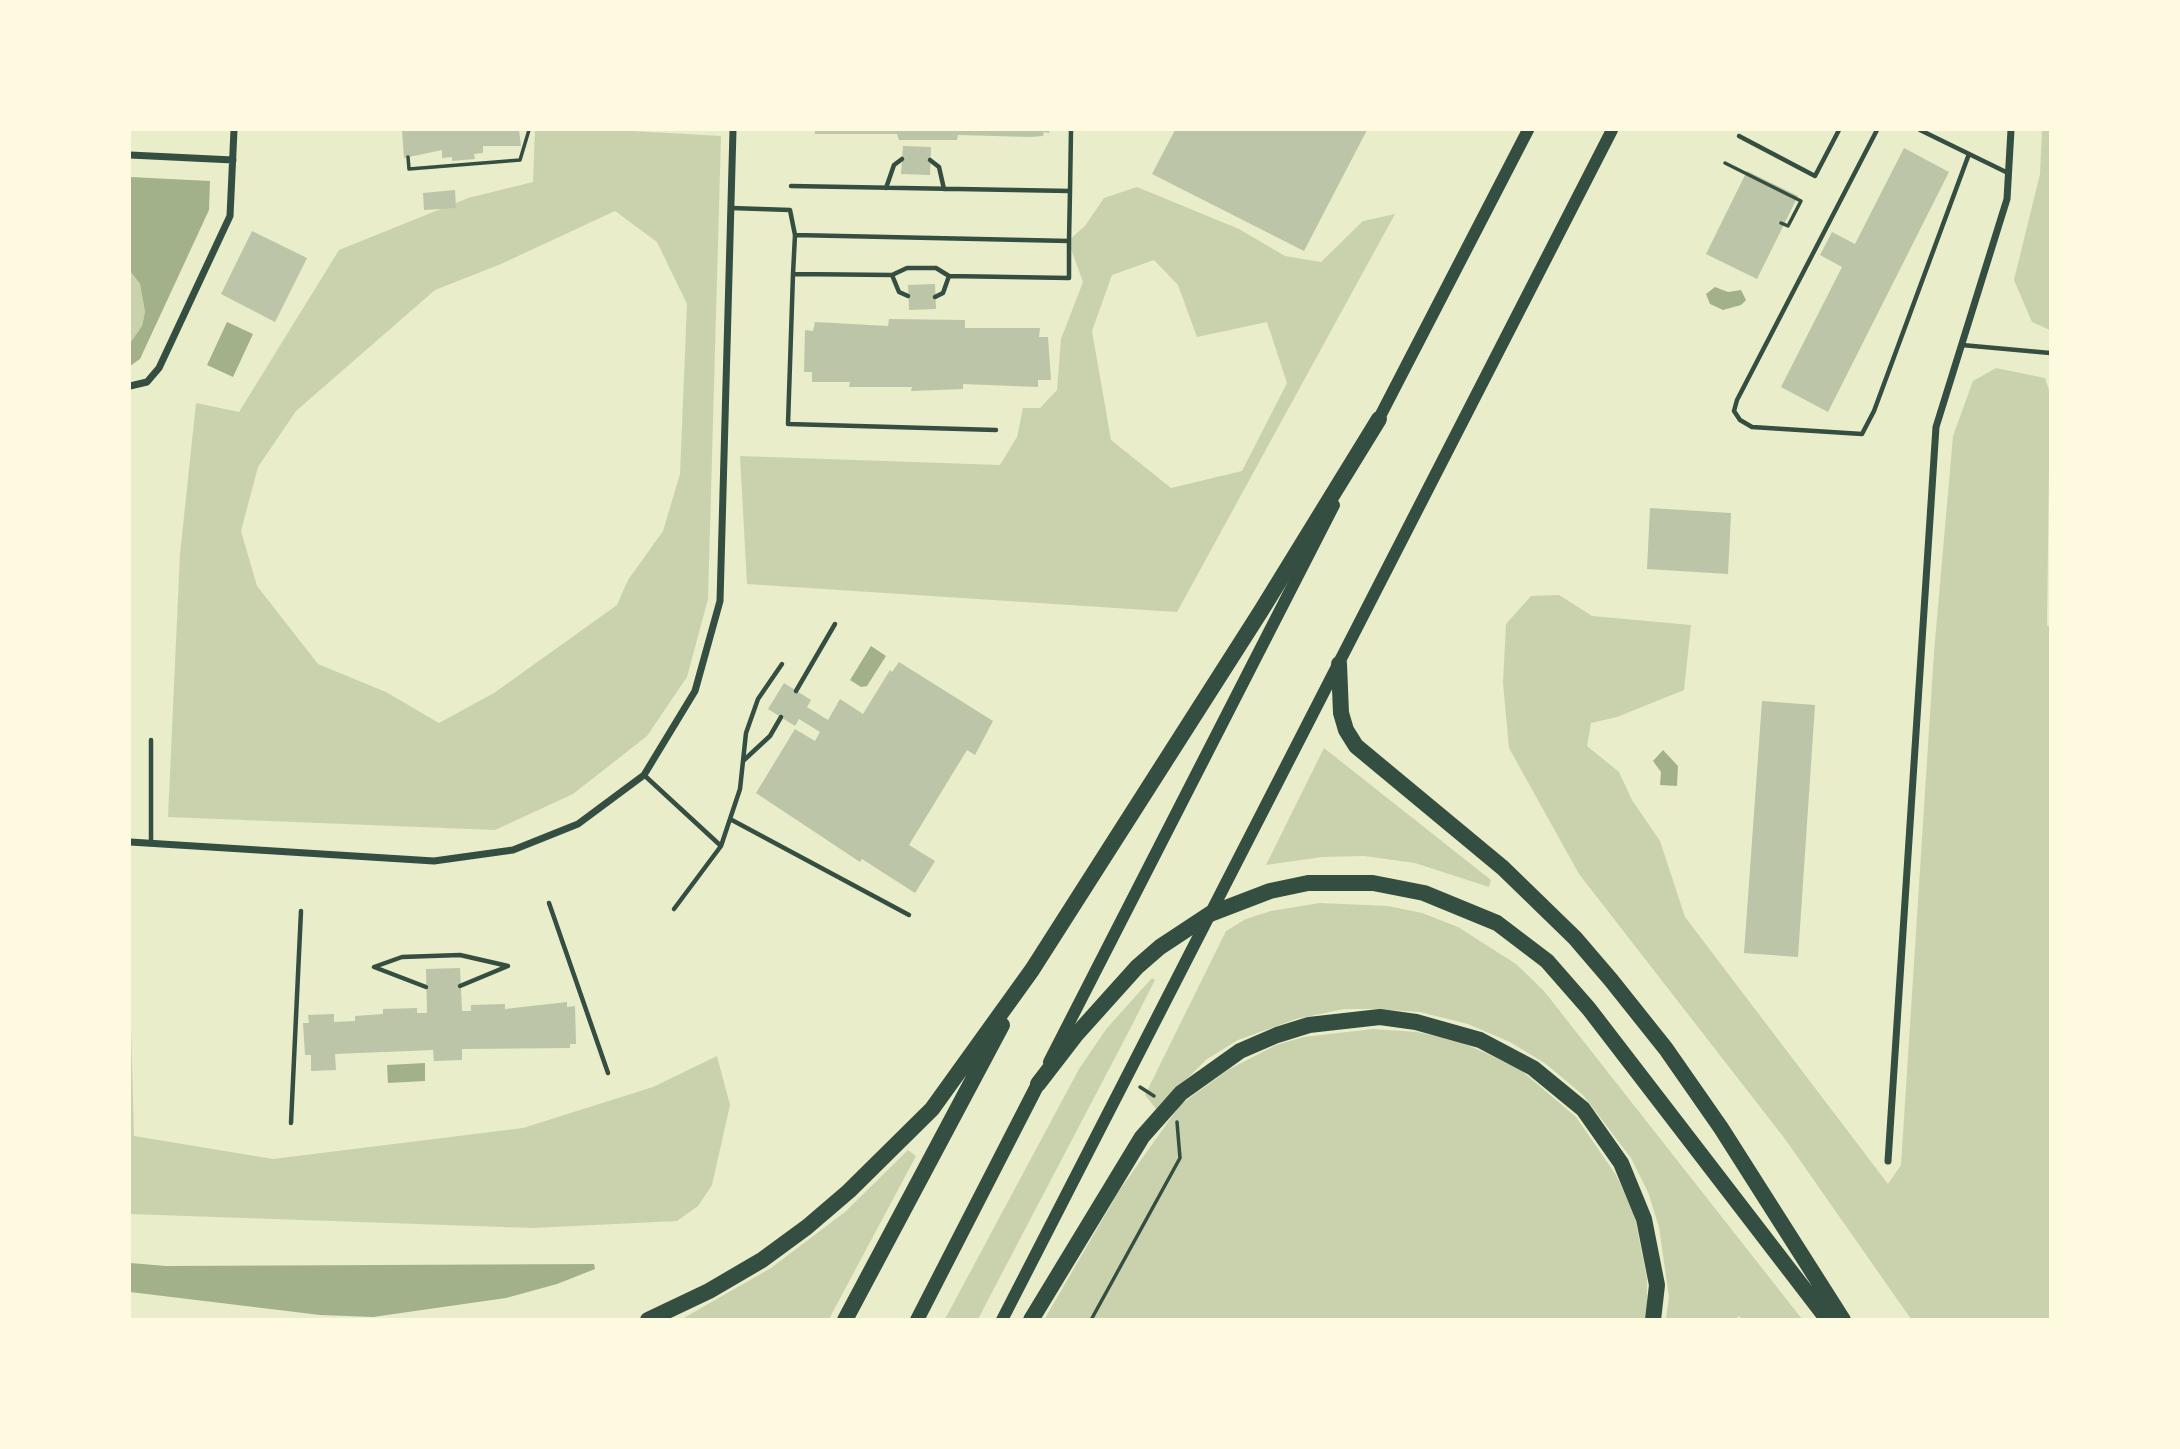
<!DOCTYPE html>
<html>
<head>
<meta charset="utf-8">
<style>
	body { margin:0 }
	#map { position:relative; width:2180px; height:1449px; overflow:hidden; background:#e9edc9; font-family:"Alegreya Sans",sans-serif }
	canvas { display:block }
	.frame { position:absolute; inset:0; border:131px solid #fefae0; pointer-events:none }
</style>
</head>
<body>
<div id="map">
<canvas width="2180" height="1449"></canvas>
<div class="frame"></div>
</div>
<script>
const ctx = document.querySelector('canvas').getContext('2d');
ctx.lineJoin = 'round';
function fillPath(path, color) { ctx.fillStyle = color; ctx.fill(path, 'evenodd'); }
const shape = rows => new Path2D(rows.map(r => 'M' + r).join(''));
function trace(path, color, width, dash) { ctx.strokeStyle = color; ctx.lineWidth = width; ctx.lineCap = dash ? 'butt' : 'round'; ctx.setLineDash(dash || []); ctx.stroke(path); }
const green = shape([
	[535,130,615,130,721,136,708,599,687,677,647,736,573,794,495,830,168,817,180,554,196,403,239,412,339,250,468,198,533,182],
	[615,211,657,242,687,304,680,474,663,531,628,580,617,605,494,693,439,723,386,692,318,664,257,586,241,531,258,467,296,411,435,290,501,264],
	[2042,130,2050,130,2050,330,2032,322,2014,280,2040,174],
	[1137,187,1239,229,1285,256,1321,262,1363,221,1395,214,1177,612,747,584,740,456,1000,465,1017,437,1023,408,1040,408,1057,390,1061,339,1083,282,1068,241,1085,226,1104,198],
	[1154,260,1178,285,1197,337,1267,322,1287,383,1242,471,1171,488,1111,440,1092,331,1112,275],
	[130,271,140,284,145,312,142,326,130,343],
	[1996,368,2045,378,2050,393,2047,625,2050,627,2050,1319,1911,1319,1785,1139,1579,874,1509,748,1503,683,1506,624,1531,596,1559,595,1592,616,1691,625,1684,690,1617,717,1591,723,1587,746,1619,772,1632,800,1660,841,1685,917,1888,1184,1901,1165,1934,652,1953,436,1973,381],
	[1324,748,1491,880,1489,887,1415,863,1364,856,1322,857,1266,865],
	[1320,903,1388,906,1422,913,1458,927,1516,964,1544,991,1802,1319,1742,1319,1739,1316,1735,1320,1666,1319,1669,1297,1659,1227,1648,1192,1631,1158,1583,1095,1546,1064,1510,1042,1468,1024,1420,1012,1375,1009,1344,1009,1296,1019,1238,1040,1207,1059,1156,1109,1145,1095,1226,931,1246,919,1271,911],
	[1152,978,1155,980,1129,1031,978,1319,945,1319,1079,1069,1107,1028],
	[130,992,134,1136,273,1159,523,1128,653,1087,717,1056,730,1105,712,1185,698,1206,677,1221,532,1228,130,1214],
	[1373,1029,1417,1032,1456,1040,1488,1054,1522,1071,1576,1117,1616,1175,1634,1213,1647,1279,1647,1319,1044,1320,1119,1191,1180,1105,1228,1070,1276,1045,1304,1037],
	[908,1150,916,1156,829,1319,682,1319,771,1268,845,1212]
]);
const water = shape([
	[130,177,210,181,209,210,140,359,130,366,130,343,142,326,145,312,140,284,130,271],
	[1715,287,1728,292,1741,290,1746,300,1741,305,1723,310,1710,304,1706,294],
	[227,322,253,334,233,377,207,365],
	[871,646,886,656,867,686,861,687,850,680],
	[1663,750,1678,766,1677,786,1660,785,1661,772,1653,761],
	[425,1063,425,1081,388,1083,387,1065],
	[130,1263,166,1266,594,1264,595,1269,557,1284,506,1298,373,1317,320,1315,130,1292]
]);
const building = shape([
	[402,130,519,130,521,146,483,146,483,153,474,154,475,159,452,161,452,157,442,158,442,150,404,158],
	[815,130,1050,130,1049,133,1044,132,1043,136,1030,137,958,135,957,140,899,140,897,134,815,134],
	[1175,130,1367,130,1304,251,1152,174],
	[903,146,931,147,930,175,901,174],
	[1904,148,1949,172,1828,412,1781,387,1842,267,1820,255,1832,232,1855,244],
	[1747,171,1798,196,1757,279,1706,254],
	[455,190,456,208,424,210,423,193],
	[252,231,307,258,275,322,221,294],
	[935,284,936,309,909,310,908,285],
	[889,319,965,320,965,328,1040,328,1039,337,1048,337,1051,380,1038,380,1038,387,963,384,963,389,911,391,912,387,849,387,850,382,812,382,812,372,804,372,805,330,813,331,815,322,888,326],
	[1650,508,1731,513,1728,574,1647,569],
	[899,662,993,721,975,755,967,750,909,845,935,861,915,893,862,859,860,862,756,793,795,729,815,741,820,732,799,719,795,726,768,709,784,683,811,700,807,707,828,720,840,699,863,714,890,670,892,672],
	[1762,701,1815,705,1798,957,1744,953],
	[460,968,462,1011,471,1011,471,1005,505,1004,505,1009,567,1002,567,1007,575,1006,576,1044,570,1044,570,1048,462,1049,462,1060,434,1061,433,1050,335,1054,336,1070,311,1071,311,1055,305,1055,303,1023,309,1023,308,1015,334,1014,334,1022,355,1021,355,1016,383,1014,383,1009,417,1008,417,1013,427,1013,426,969]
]);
const path = shape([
	[408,157,409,169,520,160,529,130],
	[1725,163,1801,201,1788,226,1781,223],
	[1140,1087,1154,1096],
	[1091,1320,1180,1158,1177,1122]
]);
const service = shape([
	[1877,130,1737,400,1734,411,1740,420,1752,427,1862,434,1874,411,1969,154],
	[1920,130,2008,173],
	[1739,136,1815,176,1839,130],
	[930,160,939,167,944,189],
	[791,186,1070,191,1069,241],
	[886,188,894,165,902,159],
	[1070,191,1071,130],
	[731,208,790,210,795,235,1069,241,1069,278,949,276,936,268,907,268,892,275,793,274,795,235],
	[793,274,788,424,996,430],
	[892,275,899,292,908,296],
	[935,297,943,293,949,276],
	[1962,345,2050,353],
	[796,691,835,624],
	[743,761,770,736,781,717],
	[644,775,721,846],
	[730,819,909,915],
	[151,842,151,740],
	[549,903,608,1073],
	[674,909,721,846,740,789,746,733,758,699,782,664],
	[426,987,374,967,402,957,460,955,508,966,460,986],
	[291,1123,301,911]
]);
const minor = shape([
	[130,155,233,160],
	[130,386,147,382,159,368,230,216,234,130],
	[130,842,434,861,513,850,578,824,644,775,695,691,720,601,733,130],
	[1888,1161,1936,427,2007,199,2011,130]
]);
const primary = shape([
	[1375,426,1528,130],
	[1049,1062,1334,505],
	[1002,1320,1612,130]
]);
const trunk = shape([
	[917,1320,1038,1084]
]);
const motorway = shape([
	[1339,664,1341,713,1346,730,1356,746,1503,868,1575,938,1611,980,1666,1049,1721,1128,1843,1320],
	[1038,1084,1075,1036,1137,967,1160,947,1210,914,1270,891,1308,883,1373,883,1424,893,1497,923,1547,961,1589,1009,1828,1320],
	[648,1320,709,1291,762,1260,807,1227,849,1191,932,1109,1032,970,1261,611,1379,419],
	[845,1320,1002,1025],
	[1031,1320,1142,1137,1181,1093,1240,1051,1277,1035,1309,1025,1380,1017,1416,1022,1480,1040,1533,1068,1583,1109,1621,1163,1644,1219,1657,1285,1653,1320]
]);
fillPath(green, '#cad2ad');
fillPath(water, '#a3b18a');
fillPath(building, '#bcc5a7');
trace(path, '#344e41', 3.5);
trace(service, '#344e41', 4.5);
trace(minor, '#344e41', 7);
trace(primary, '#344e41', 12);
trace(trunk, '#344e41', 14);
trace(motorway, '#344e41', 16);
</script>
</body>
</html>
